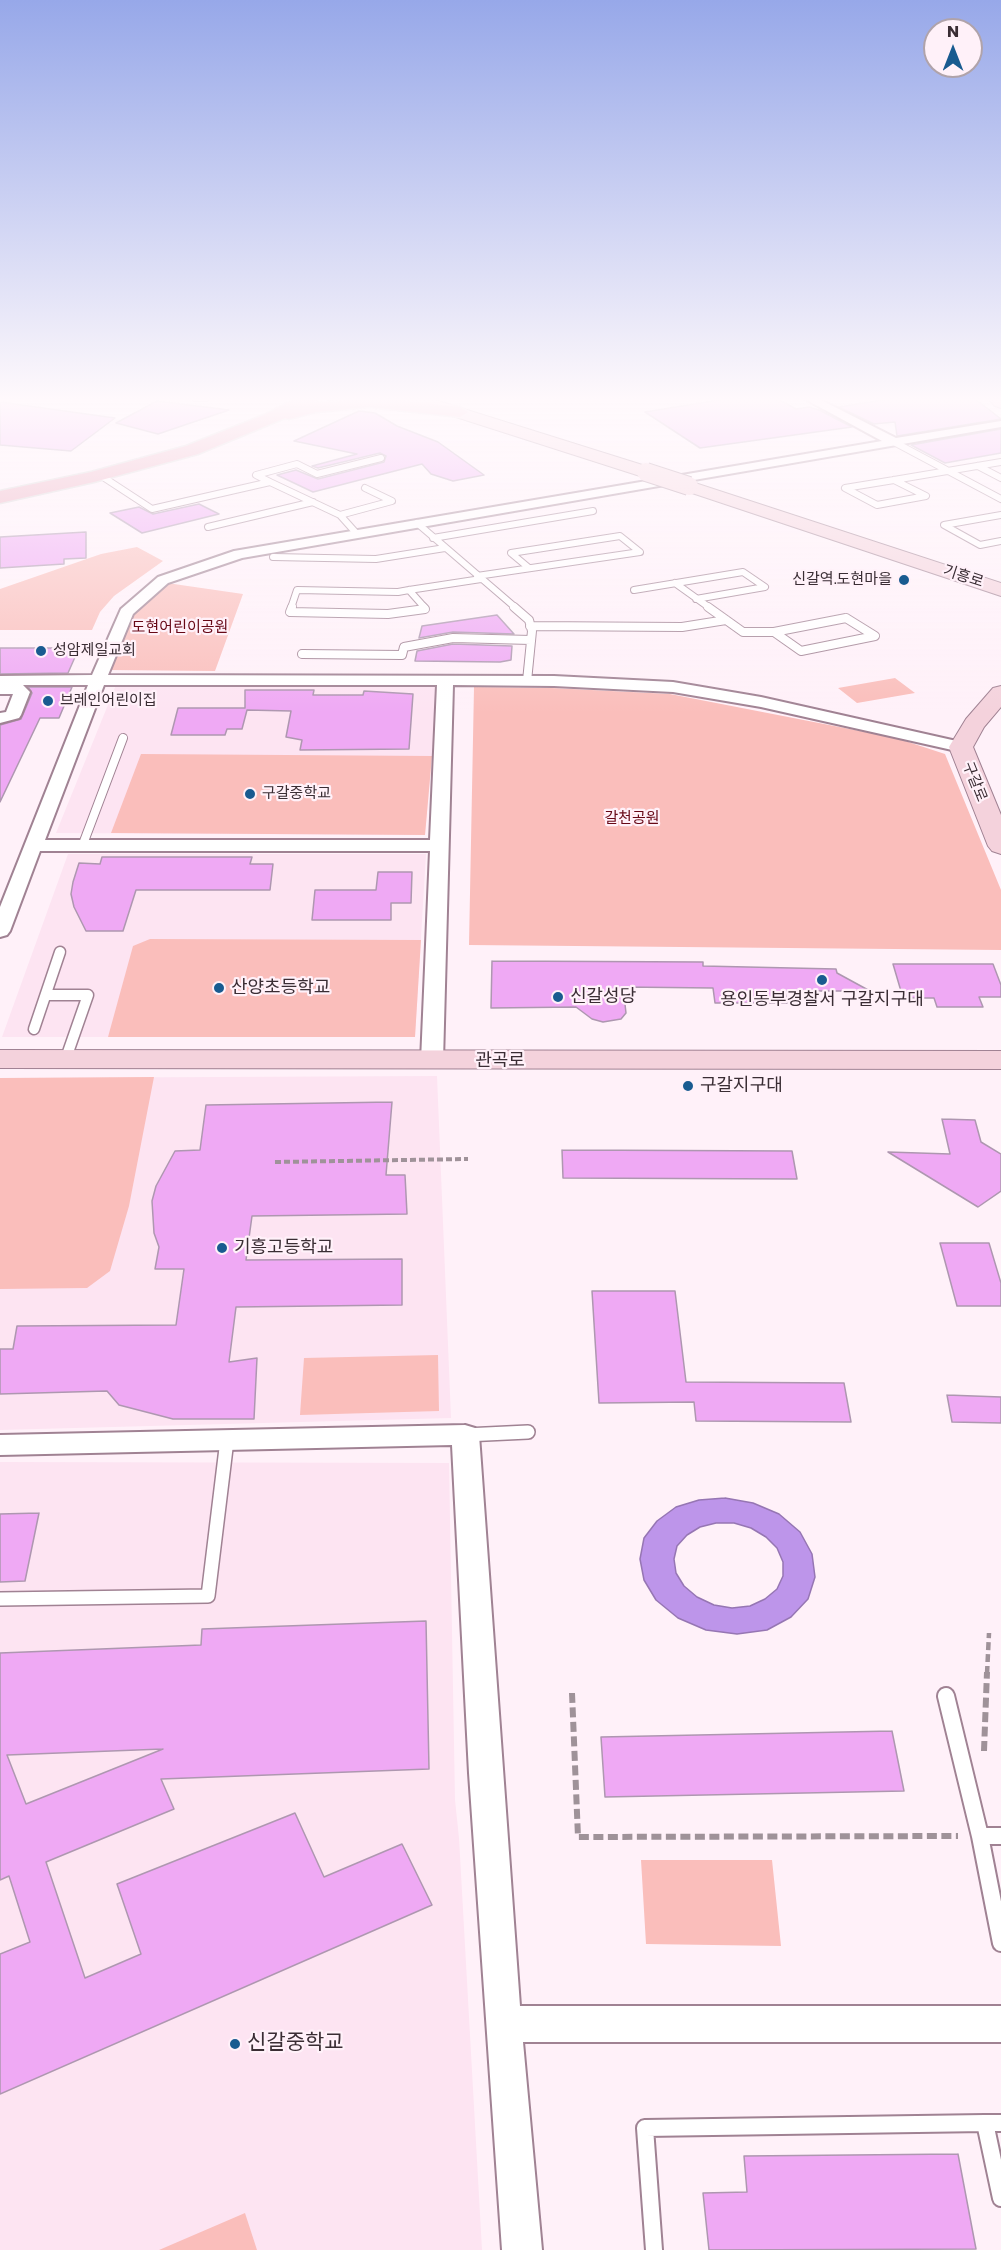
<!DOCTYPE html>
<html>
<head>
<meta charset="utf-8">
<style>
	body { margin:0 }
	#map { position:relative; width:1001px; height:2250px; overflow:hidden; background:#fff1f9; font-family:Poppins,sans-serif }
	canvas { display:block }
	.north { position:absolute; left:923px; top:18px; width:60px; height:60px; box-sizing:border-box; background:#fff1f9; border:2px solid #b0a3aa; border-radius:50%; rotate:0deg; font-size:16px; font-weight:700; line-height:24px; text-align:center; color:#3a2d34 }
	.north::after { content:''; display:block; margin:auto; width:21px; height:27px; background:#195b90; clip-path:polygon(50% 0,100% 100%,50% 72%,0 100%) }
</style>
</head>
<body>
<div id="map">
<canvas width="1001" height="2250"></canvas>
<div class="north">N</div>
</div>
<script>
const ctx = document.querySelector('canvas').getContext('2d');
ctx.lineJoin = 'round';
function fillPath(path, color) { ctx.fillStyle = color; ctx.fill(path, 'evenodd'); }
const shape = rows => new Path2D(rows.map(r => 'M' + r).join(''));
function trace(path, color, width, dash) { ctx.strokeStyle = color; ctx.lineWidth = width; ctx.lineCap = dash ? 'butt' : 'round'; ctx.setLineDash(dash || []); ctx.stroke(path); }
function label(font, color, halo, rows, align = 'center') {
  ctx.font = font + ' Poppins,"Noto Sans KR",sans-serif'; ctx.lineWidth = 4.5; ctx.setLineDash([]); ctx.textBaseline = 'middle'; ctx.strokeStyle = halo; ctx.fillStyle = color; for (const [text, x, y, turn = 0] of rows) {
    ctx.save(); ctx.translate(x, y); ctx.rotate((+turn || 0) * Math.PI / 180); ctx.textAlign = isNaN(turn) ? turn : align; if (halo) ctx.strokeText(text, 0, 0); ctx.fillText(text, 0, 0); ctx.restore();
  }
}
const built = shape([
	[116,685,438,687,425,835,56,833],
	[68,854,426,854,415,1037,2,1037],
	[437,1076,451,1418,0,1430,0,1078],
	[0,1462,449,1463,455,1800,459,1838,482,2250,0,2250]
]);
const green = shape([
	[137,547,163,561,114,596,100,612,92,630,0,630,0,589,101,554],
	[167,583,243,594,215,671,107,670,133,611],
	[895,678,915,693,857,703,838,688],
	[474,687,552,688,670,694,896,738,945,754,1001,890,1001,950,469,945],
	[141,754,432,756,425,835,111,833],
	[150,939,421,940,415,1037,108,1037,133,946],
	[154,1077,129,1206,110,1271,87,1288,0,1289,0,1078],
	[438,1355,439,1411,300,1415,304,1358],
	[641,1860,772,1860,781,1946,646,1944],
	[245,2213,257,2250,159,2250]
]);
const water = shape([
	[725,1498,753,1503,779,1514,800,1532,812,1554,815,1577,808,1599,791,1617,767,1630,737,1634,706,1630,678,1618,656,1600,644,1580,640,1559,644,1538,657,1521,676,1507,699,1500,725,1498],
	[716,1523,734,1523,751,1528,766,1537,777,1548,783,1562,783,1576,777,1589,765,1599,750,1606,732,1608,714,1605,697,1597,684,1586,676,1573,674,1559,677,1546,687,1535,700,1527,716,1523]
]);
const building = shape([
	[731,398,776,398,796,409,809,407,819,410,852,427,700,448,645,412,731,398],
	[895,398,974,398,1001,419,897,436,895,422,874,424,839,407,895,398],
	[157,401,229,410,158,434,116,423,157,401],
	[0,402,115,418,71,451,0,445,0,402],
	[359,411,375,413,397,426,438,442,484,475,453,481,431,474,422,464,313,492,277,475,296,470,318,479,384,462,386,456,380,453,318,468,312,466,357,454,294,441,359,411],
	[1001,429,1001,453,945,463,911,445,1001,429],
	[199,504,219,514,142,533,110,513,139,507,153,514,199,504],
	[86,532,86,558,64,559,64,564,0,568,0,537,86,532],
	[497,615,514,634,453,632,419,638,422,626,497,615],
	[453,644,512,646,511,660,500,662,415,661,417,651,453,644],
	[0,648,79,648,68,673,0,674,0,648],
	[28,687,72,687,59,718,40,718,0,802,0,725,21,719,32,693,28,687],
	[245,690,314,690,313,695,363,695,364,691,413,694,409,749,300,750,302,740,286,737,291,711,247,710,242,729,227,729,225,735,171,735,178,708,245,708,245,690],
	[102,857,252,857,250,864,273,864,270,890,136,890,123,931,86,931,74,907,71,894,73,882,79,863,100,864,102,857],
	[378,872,412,872,411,903,391,903,391,920,312,920,315,890,376,890,378,872],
	[492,961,703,962,703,966,836,969,837,973,870,991,785,991,787,1003,715,1003,713,988,623,987,626,1013,621,1019,603,1022,592,1019,576,1007,491,1008,492,961],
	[893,964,993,964,1001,985,1001,997,979,997,983,1007,937,1007,934,998,903,998,893,964],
	[392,1102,386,1175,405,1175,407,1214,252,1216,246,1260,402,1259,402,1305,236,1307,229,1362,257,1358,254,1419,173,1419,119,1405,107,1391,0,1394,0,1349,13,1349,17,1326,176,1325,184,1269,155,1269,159,1247,154,1233,152,1201,156,1186,175,1151,200,1150,206,1105,392,1102],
	[942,1119,975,1120,981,1142,1001,1154,1001,1191,978,1207,888,1152,950,1154,942,1119],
	[562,1150,792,1151,797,1179,563,1178,562,1150],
	[940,1243,989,1243,1001,1283,1001,1306,957,1306,940,1243],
	[592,1291,675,1291,686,1382,844,1383,851,1422,696,1421,694,1402,599,1403,592,1291],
	[947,1395,1001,1397,1001,1423,952,1422,947,1395],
	[39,1513,25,1581,0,1582,0,1514,39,1513],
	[426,1621,429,1769,161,1779,174,1809,46,1862,85,1978,141,1954,117,1884,295,1813,324,1877,402,1844,432,1905,0,2094,0,1954,30,1942,9,1876,0,1880,0,1653,201,1645,202,1629,426,1621],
	[163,1749,26,1804,7,1755,163,1749],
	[892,1731,904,1791,605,1797,601,1737,892,1731],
	[958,2154,976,2249,709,2250,703,2193,747,2192,744,2156,958,2154]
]);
const pathFar2 = shape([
	[275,1162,468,1159]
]);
const pathFar1 = shape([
	[987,1674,989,1633]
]);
const path = shape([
	[572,1693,578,1837,958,1836],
	[984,1751,987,1672]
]);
const laneFar4 = shape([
	[195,398,206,398],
	[894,442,1001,499],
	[978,466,1001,478],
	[100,475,152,509,270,482,340,515,357,534],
	[894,480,926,496,877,505,845,488,894,480],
	[894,480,1001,462],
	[270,482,256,475,297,464,317,474,381,458],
	[340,515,392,501,365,488],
	[1001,515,944,525,980,545,1001,541],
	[417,523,516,608],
	[208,527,313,502],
	[433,538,593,511],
	[273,557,376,559,445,548],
	[477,576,640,552,620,536,511,553,529,568],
	[675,583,710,608],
	[409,590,425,608],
	[409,590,481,579],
	[634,590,743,572,765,587,696,599],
	[291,608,297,590,398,592,409,590]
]);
const laneFar3 = shape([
	[292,607,290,612,388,614,425,609,423,607],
	[514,607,529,620,532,631,527,681],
	[708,607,743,632,774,632],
	[846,618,875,636,801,651,774,632,846,618],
	[530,626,682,627,726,620],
	[302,654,402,655,404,647,453,638,531,640],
	[83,844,123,738]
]);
const laneFar2 = shape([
	[46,995,88,995,66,1058],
	[34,1029,60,952]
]);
const laneFar1 = shape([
	[465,1435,528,1432],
	[0,1599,208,1596,227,1440]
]);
const lane = shape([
	[946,1696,980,1836,1001,1943],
	[980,1836,1001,1836],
	[985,2123,1001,2123],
	[654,2250,645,2128,985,2123,1001,2198]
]);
const street = shape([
	[803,398,817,398,896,438,1001,421,1001,427,242,558,168,583,133,614,108,675,554,676,673,682,761,697,961,742,969,747,967,751,961,752,761,707,673,692,554,686,453,685,443,1061,440,1066,432,1067,424,1066,421,1061,430,851,40,851,10,931,7,935,0,937,0,907,88,685,23,685,30,692,21,715,19,718,0,723,0,713,6,712,13,694,0,694,0,676,92,675,121,609,158,577,234,551,882,441,803,398],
	[104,685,437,685,430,840,45,840,104,685],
	[465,1425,475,1428,479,1435,520,2006,1001,2006,1001,2042,523,2042,542,2250,502,2250,469,1773,452,1445,0,1455,0,1435,465,1425]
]);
const secondary = shape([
	[404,398,429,398,652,468,655,472,652,476,640,476,406,401,404,398],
	[988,398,1001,398,1001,408,995,406,988,398],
	[689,481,1001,583,1001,596,683,490,680,486,683,482,689,481],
	[1001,686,1001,707,984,727,973,747,1001,815,1001,854,992,851,988,846,949,747,966,719,993,688,1001,686],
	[0,1050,1001,1051,1001,1069,0,1068,0,1050]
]);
const primary = shape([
	[297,398,318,398,314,403,380,398,460,407,468,412,460,417,369,407,316,412,289,419,285,418,198,454,94,482,0,503,0,491,91,472,186,446,264,415,297,398]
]);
const secondaryBridge = shape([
	[646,472,689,486]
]);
const markers = [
	[904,580,6,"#195b90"],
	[41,651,6,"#195b90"],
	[48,701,6,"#195b90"],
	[250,794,6,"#195b90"],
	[822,980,6,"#195b90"],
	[219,988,6,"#195b90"],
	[558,997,6,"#195b90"],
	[688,1086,6,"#195b90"],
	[222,1248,6,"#195b90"],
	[235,2044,6,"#195b90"]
];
const farStreetnames = [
	["기흥로",963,577,18],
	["구갈로",974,782,68]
];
const farPoinames = [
	["신갈역.도현마을",892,580,"right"],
	["성암제일교회",53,651],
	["브레인어린이집",60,701],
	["구갈중학교",262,794]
];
const farParknames = [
	["도현어린이공원",180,628],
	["갈천공원",632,819]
];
const poiNames = [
	["산양초등학교",231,988],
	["신갈성당",570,997],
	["용인동부경찰서 구갈지구대",822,1000,"center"],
	["구갈지구대",700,1086],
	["기흥고등학교",234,1248]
];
const streetNames = [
	["관곡로",500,1061]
];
const nearPoinames = [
	["신갈중학교",247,2044]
];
fillPath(built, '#fde4f2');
fillPath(green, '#fabebb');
fillPath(water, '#bd95ea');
trace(water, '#9676b3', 1.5);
fillPath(building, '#efa9f4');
trace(building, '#ae97b0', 1.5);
trace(laneFar4, '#a08293', 8);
trace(laneFar3, '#a08293', 10);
trace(laneFar2, '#a08293', 13);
trace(laneFar1, '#a08293', 16);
trace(lane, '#a08293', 20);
trace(street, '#a08293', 4);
trace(secondary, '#a08293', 2);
trace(primary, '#d8d5d6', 3);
trace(pathFar2, '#9f9299', 4, [6, 3]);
trace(pathFar1, '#9f9299', 4.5, [8, 4]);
trace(path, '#9f9299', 6, [10, 4.5]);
trace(laneFar4, '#fff', 6);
trace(laneFar3, '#fff', 8);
trace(laneFar2, '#fff', 10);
trace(laneFar1, '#fff', 13);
trace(lane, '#fff', 16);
fillPath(street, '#fff');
fillPath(secondary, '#f4d2dc');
fillPath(primary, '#e9a6ba');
trace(secondaryBridge, '#a08293', 20, []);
trace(secondaryBridge, '#f4d2dc', 18);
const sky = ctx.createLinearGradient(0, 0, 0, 713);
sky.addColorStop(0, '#97a8e9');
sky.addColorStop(0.56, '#fff9fc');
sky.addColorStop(1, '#fff9fc00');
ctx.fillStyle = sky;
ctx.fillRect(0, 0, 1001, 713);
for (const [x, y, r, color] of markers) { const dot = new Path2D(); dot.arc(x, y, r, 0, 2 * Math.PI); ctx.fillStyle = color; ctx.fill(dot); trace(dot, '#fff1f9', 2); }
label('15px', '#3a2d34', '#fff1f9', farStreetnames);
label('15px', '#3a2d34', '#fff1f9', farPoinames, 'left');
label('15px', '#670816', '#fff1f9', farParknames);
label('18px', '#3a2d34', '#fff1f9', poiNames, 'left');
label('18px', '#3a2d34', '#fff1f9', streetNames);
label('21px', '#3a2d34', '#fff1f9', nearPoinames, 'left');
</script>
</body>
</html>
